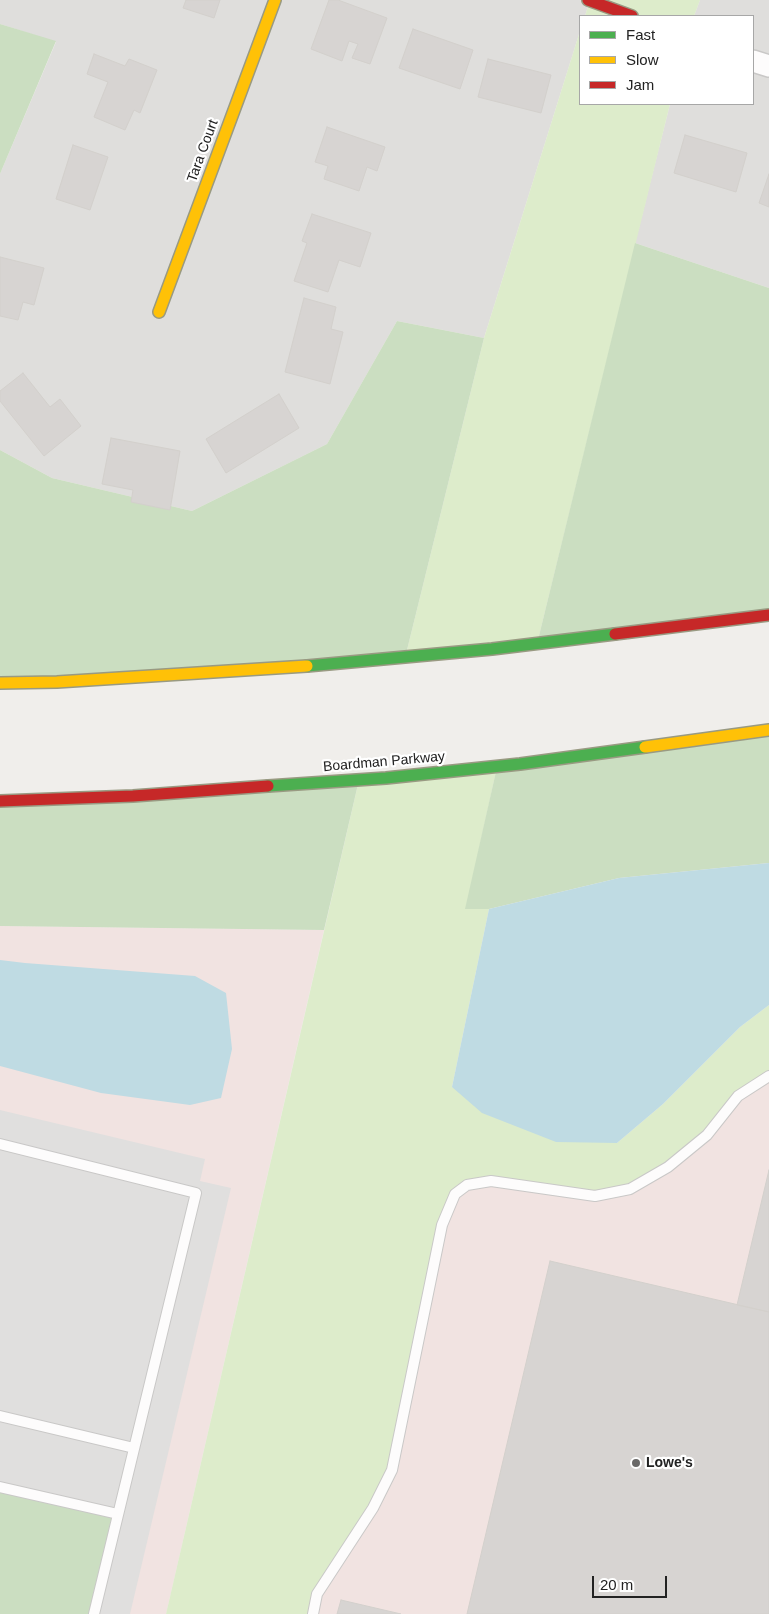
<!DOCTYPE html>
<html>
<head>
<meta charset="utf-8">
<style>
	body { margin:0 }
	#map { position:relative; width:769px; height:1614px; overflow:hidden; background:#f0eeeb; font-family:Arial,sans-serif }
	canvas { display:block }
	.legend { position:absolute; left:579px; top:15px; width:175px; height:90px; box-sizing:border-box; background:#fff; border:1px solid #a7a7a7; margin:0; padding:6px 9px; list-style:none; font-size:15px; color:#222 }
	.legend li { display:flex; align-items:center; gap:10px; height:25px }
	.legend b { width:25px; border:1px solid #a7a7a7 }
	.scale { position:absolute; left:592px; top:1576px; width:75px; height:22px; box-sizing:border-box; border:2px solid #222; border-top:0; padding-left:6px; font-size:15px; line-height:18px; white-space:nowrap; color:#222; -webkit-text-stroke:4px #fff; paint-order:stroke }
</style>
</head>
<body>
<div id="map">
<canvas width="769" height="1614"></canvas>
<ul class="legend">
<li><b style="height:6px;background:#4caf50"></b>Fast</li>
<li><b style="height:6px;background:#ffc107"></b>Slow</li>
<li><b style="height:6px;background:#c62828"></b>Jam</li>
</ul>
<div class="scale">20 m</div>
</div>
<script>
const ctx = document.querySelector('canvas').getContext('2d');
ctx.lineJoin = 'round';
function fillPath(path, color) { ctx.fillStyle = color; ctx.fill(path, 'evenodd'); }
const shape = rows => new Path2D(rows.map(r => 'M' + r).join(''));
function trace(path, color, width, dash) { ctx.strokeStyle = color; ctx.lineWidth = width; ctx.lineCap = dash ? 'butt' : 'round'; ctx.setLineDash(dash || []); ctx.stroke(path); }
function label(font, color, halo, rows, align = 'center') {
  ctx.font = font + ' Arial,sans-serif'; ctx.lineWidth = 4.5; ctx.setLineDash([]); ctx.textBaseline = 'middle'; ctx.strokeStyle = halo; ctx.fillStyle = color; for (const [text, x, y, turn = 0] of rows) {
    ctx.save(); ctx.translate(x, y); ctx.rotate((+turn || 0) * Math.PI / 180); ctx.textAlign = isNaN(turn) ? turn : align; if (halo) ctx.strokeText(text, 0, 0); ctx.fillText(text, 0, 0); ctx.restore();
  }
}
const residential = shape([
	[0,0,590,0,585,16,580,16,580,31,484,338,397,321,327,444,192,511,52,478,0,450,0,174,56,42,0,24],
	[700,0,769,0,769,288,635,243,670,104,753,104,753,16,694,16]
]);
const commercial = shape([
	[0,926,324,930,166,1614,0,1614],
	[769,1076,769,1614,313,1614,442,1225,455,1194,491,1181,595,1196,738,1096]
]);
const grass = shape([
	[590,0,700,0,694,16,585,16],
	[580,31,580,104,670,104,537,644,405,658,484,338],
	[497,767,466,909,489,909,452,1087,617,1143,663,1104,740,1027,769,1005,769,1076,738,1096,707,1135,630,1189,595,1196,491,1181,455,1194,442,1225,392,1470,317,1594,313,1614,166,1614,359,780]
]);
const forest = shape([
	[0,24,56,41,0,174],
	[635,243,769,288,769,615,537,644],
	[397,321,484,338,405,658,0,683,0,450,52,478,192,511,327,444],
	[769,730,769,863,619,878,489,909,465,909,497,767],
	[359,780,324,930,0,926,0,801],
	[0,1487,118,1514,94,1614,0,1614]
]);
const parking = shape([
	[0,1110,205,1159,200,1181,231,1188,130,1614,94,1614,118,1514,0,1487]
]);
const water = shape([
	[769,863,769,1005,740,1027,663,1104,617,1143,556,1142,482,1113,452,1087,489,909,619,878],
	[0,960,25,963,195,976,226,993,232,1049,221,1098,190,1105,101,1093,0,1066]
]);
const building = shape([
	[186,0,220,0,214,18,183,8,186,0],
	[329,0,338,0,387,18,370,64,352,58,358,44,349,41,342,61,311,49,329,0],
	[413,29,473,50,460,89,399,68,413,29],
	[94,54,125,66,129,59,157,70,140,113,134,110,125,130,94,117,108,82,87,74,94,54],
	[488,59,551,75,541,113,478,97,488,59],
	[327,127,385,147,377,171,367,167,359,191,324,179,328,166,315,162,327,127],
	[685,135,747,153,736,192,674,173,685,135],
	[73,145,108,157,90,210,56,199,73,145],
	[769,174,769,207,759,203,769,174],
	[312,214,371,233,360,267,339,260,328,292,294,281,307,243,302,241,312,214],
	[0,257,44,268,34,305,23,302,18,320,0,316,0,257],
	[304,298,336,307,331,329,343,332,330,384,285,372,304,298],
	[23,373,50,407,60,399,81,426,44,456,0,401,0,391,23,373],
	[279,394,299,428,226,473,206,439,279,394],
	[111,438,180,451,170,510,131,502,133,490,102,484,111,438],
	[769,1170,769,1312,737,1305,769,1170],
	[550,1261,769,1312,769,1614,467,1614,550,1261],
	[341,1600,401,1614,337,1614,341,1600]
]);
const lane = shape([
	[0,1144,196,1193,94,1614],
	[0,1416,134,1448],
	[0,1487,118,1514],
	[313,1614,317,1594,373,1508,392,1470,442,1225,455,1194,467,1185,491,1181,595,1196,630,1189,668,1167,707,1135,738,1096,769,1076]
]);
const street = shape([
	[753,61,769,66]
]);
const fast = shape([
	[307,666,492,649,615,634],
	[268,786,386,778,520,764,645,747]
]);
const slow = shape([
	[159,312,275,0],
	[0,683,57,682,307,666],
	[645,747,769,730]
]);
const jam = shape([
	[588,0,632,16],
	[615,634,769,615],
	[0,801,133,796,268,786]
]);
const markers = [
	[636,1463,5,"#6a6968"]
];
const streetNames = [
	["Tara Court",203,151,-70],
	["Boardman Parkway",384,762,-5]
];
const poiNames = [
	["Lowe's",646,1463]
];
fillPath(residential, '#dfdedc');
fillPath(commercial, '#f1e3e1');
fillPath(grass, '#ddeccb');
fillPath(forest, '#cbdec1');
fillPath(parking, '#e0dfde');
fillPath(water, '#bfdbe3');
fillPath(building, '#d7d4d2');
trace(building, '#d3d0cc', 1);
trace(lane, '#c9c8c7', 12);
trace(street, '#c9c8c7', 24);
trace(fast, '#999a82', 14);
trace(slow, '#999a82', 14);
trace(jam, '#999a82', 14);
trace(lane, '#fdfcfc', 10);
trace(street, '#fdfcfc', 21);
trace(fast, '#4caf50', 11);
trace(slow, '#ffc107', 11);
trace(jam, '#c62828', 11);
for (const [x, y, r, color] of markers) { const dot = new Path2D(); dot.arc(x, y, r, 0, 2 * Math.PI); ctx.fillStyle = color; ctx.fill(dot); trace(dot, '#fff', 2); }
label('14px', '#222', '#fff', streetNames);
label('bold 14px', '#222', '#fff', poiNames, 'left');
</script>
</body>
</html>
